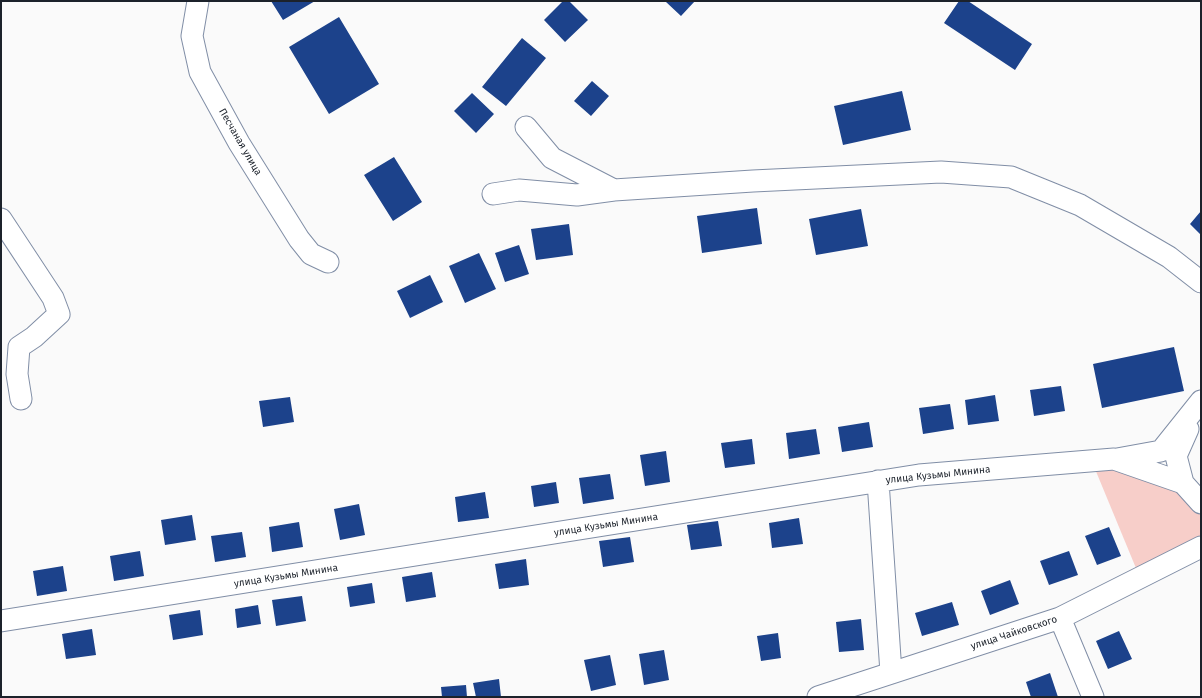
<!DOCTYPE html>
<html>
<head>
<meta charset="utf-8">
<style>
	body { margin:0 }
	#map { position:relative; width:1202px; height:698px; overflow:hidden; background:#fafafa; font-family:"Fira Sans",sans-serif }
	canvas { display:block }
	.frame { position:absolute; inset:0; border:2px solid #1c222b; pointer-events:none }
</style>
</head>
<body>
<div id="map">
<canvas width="1202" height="698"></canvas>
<div class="frame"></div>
</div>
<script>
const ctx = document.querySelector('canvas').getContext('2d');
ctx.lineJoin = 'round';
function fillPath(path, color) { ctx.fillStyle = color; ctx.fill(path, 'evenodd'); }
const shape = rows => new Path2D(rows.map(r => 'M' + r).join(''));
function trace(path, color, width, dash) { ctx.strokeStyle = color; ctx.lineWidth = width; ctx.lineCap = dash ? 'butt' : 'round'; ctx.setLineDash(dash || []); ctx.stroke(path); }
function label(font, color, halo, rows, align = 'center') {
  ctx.font = font + ' "Fira Sans",sans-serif'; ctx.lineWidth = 4; ctx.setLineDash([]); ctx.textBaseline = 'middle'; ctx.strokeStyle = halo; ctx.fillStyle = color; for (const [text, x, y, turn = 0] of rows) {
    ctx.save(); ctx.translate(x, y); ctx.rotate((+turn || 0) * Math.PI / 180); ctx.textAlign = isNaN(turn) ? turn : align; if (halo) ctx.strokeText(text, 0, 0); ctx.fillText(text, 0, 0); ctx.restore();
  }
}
const green = shape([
	[1116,465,1181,486,1201,508,1201,543,1138,573,1095,469]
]);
const building = shape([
	[271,1,315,1,283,20],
	[563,1,569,1,588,20,565,42,544,20],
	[667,1,695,1,681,16,666,2],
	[959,1,968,1,1032,44,1015,70,944,23],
	[339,17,379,84,329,114,289,47],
	[522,38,546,58,506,106,482,87],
	[592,81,609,96,591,116,574,101],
	[902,91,911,130,843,145,834,106],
	[472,93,494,114,476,133,454,111],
	[394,157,422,202,393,221,364,175],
	[757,208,762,244,702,253,697,216],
	[861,209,868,246,816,255,809,219],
	[1201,211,1201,235,1190,224],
	[569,224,573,255,536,260,531,229],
	[519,245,529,274,505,282,495,253],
	[479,253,496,289,465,303,449,266],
	[430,275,443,302,410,318,397,291],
	[1174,347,1184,391,1102,408,1093,364],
	[1061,386,1065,411,1034,416,1030,390],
	[995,395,999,421,968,425,965,400],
	[290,397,294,422,263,427,259,401],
	[950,404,954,429,923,434,919,408],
	[869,422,873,447,842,452,838,427],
	[816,429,820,454,789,459,786,433],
	[752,439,755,464,725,468,721,443],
	[666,451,670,482,645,486,640,455],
	[610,474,614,499,583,504,579,478],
	[556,482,559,503,534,507,531,486],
	[485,492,489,518,458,522,455,497],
	[359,504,365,535,340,540,334,509],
	[192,515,196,540,165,545,161,520],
	[799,518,803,544,772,548,769,523],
	[718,521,722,546,691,550,687,525],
	[299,522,303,547,272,552,269,527],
	[1109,527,1121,556,1097,565,1085,536],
	[242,532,246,557,215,562,211,536],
	[630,537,634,562,603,567,599,541],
	[140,551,144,576,114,581,110,556],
	[1069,551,1078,575,1049,585,1040,561],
	[526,559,529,585,499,589,495,564],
	[63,566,67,591,37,596,33,571],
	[432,572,436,597,406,602,402,577],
	[1010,580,1019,604,990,615,981,591],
	[372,583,375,603,350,607,347,587],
	[302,596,306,621,276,626,272,600],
	[952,602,959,625,922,636,915,613],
	[258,605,261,624,237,628,235,609],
	[200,610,203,635,173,640,169,615],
	[861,619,864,650,839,652,836,622],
	[92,629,96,655,66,659,62,634],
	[1119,631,1132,659,1108,669,1096,641],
	[778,633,781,658,761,661,757,636],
	[664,650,669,680,644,685,639,654],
	[610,655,616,685,591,691,584,660],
	[1050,673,1058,697,1031,697,1026,682],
	[499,679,501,697,476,697,473,683],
	[466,685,467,697,442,697,441,687]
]);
const minor = shape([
	[198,1,192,36,200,72,239,143,299,239,311,254,328,262],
	[526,127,552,158,614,190],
	[493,194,519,190,577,195,614,190,753,181,941,172,1011,177,1080,205,1169,257,1201,282],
	[1,219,53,298,59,314,34,337,19,347,17,374,21,399],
	[1117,459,1161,451,1201,401],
	[878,481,891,673],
	[1183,483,1176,456,1188,429],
	[1060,618,1093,697],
	[1,621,919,475,1114,459,1183,483,1201,503],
	[818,697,1060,618,1201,547]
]);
const streetNames = [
	["Песчаная улица",240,142,60],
	["улица Кузьмы Минина",938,475,-6],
	["улица Кузьмы Минина",606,525,-9],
	["улица Кузьмы Минина",286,576,-9],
	["улица Чайковского",1014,633,-18]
];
fillPath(green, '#f7cec9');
fillPath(building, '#1c428b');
trace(minor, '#808ea6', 23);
trace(minor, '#fff', 21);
label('10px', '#1c222b', '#fff', streetNames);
</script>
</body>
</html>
